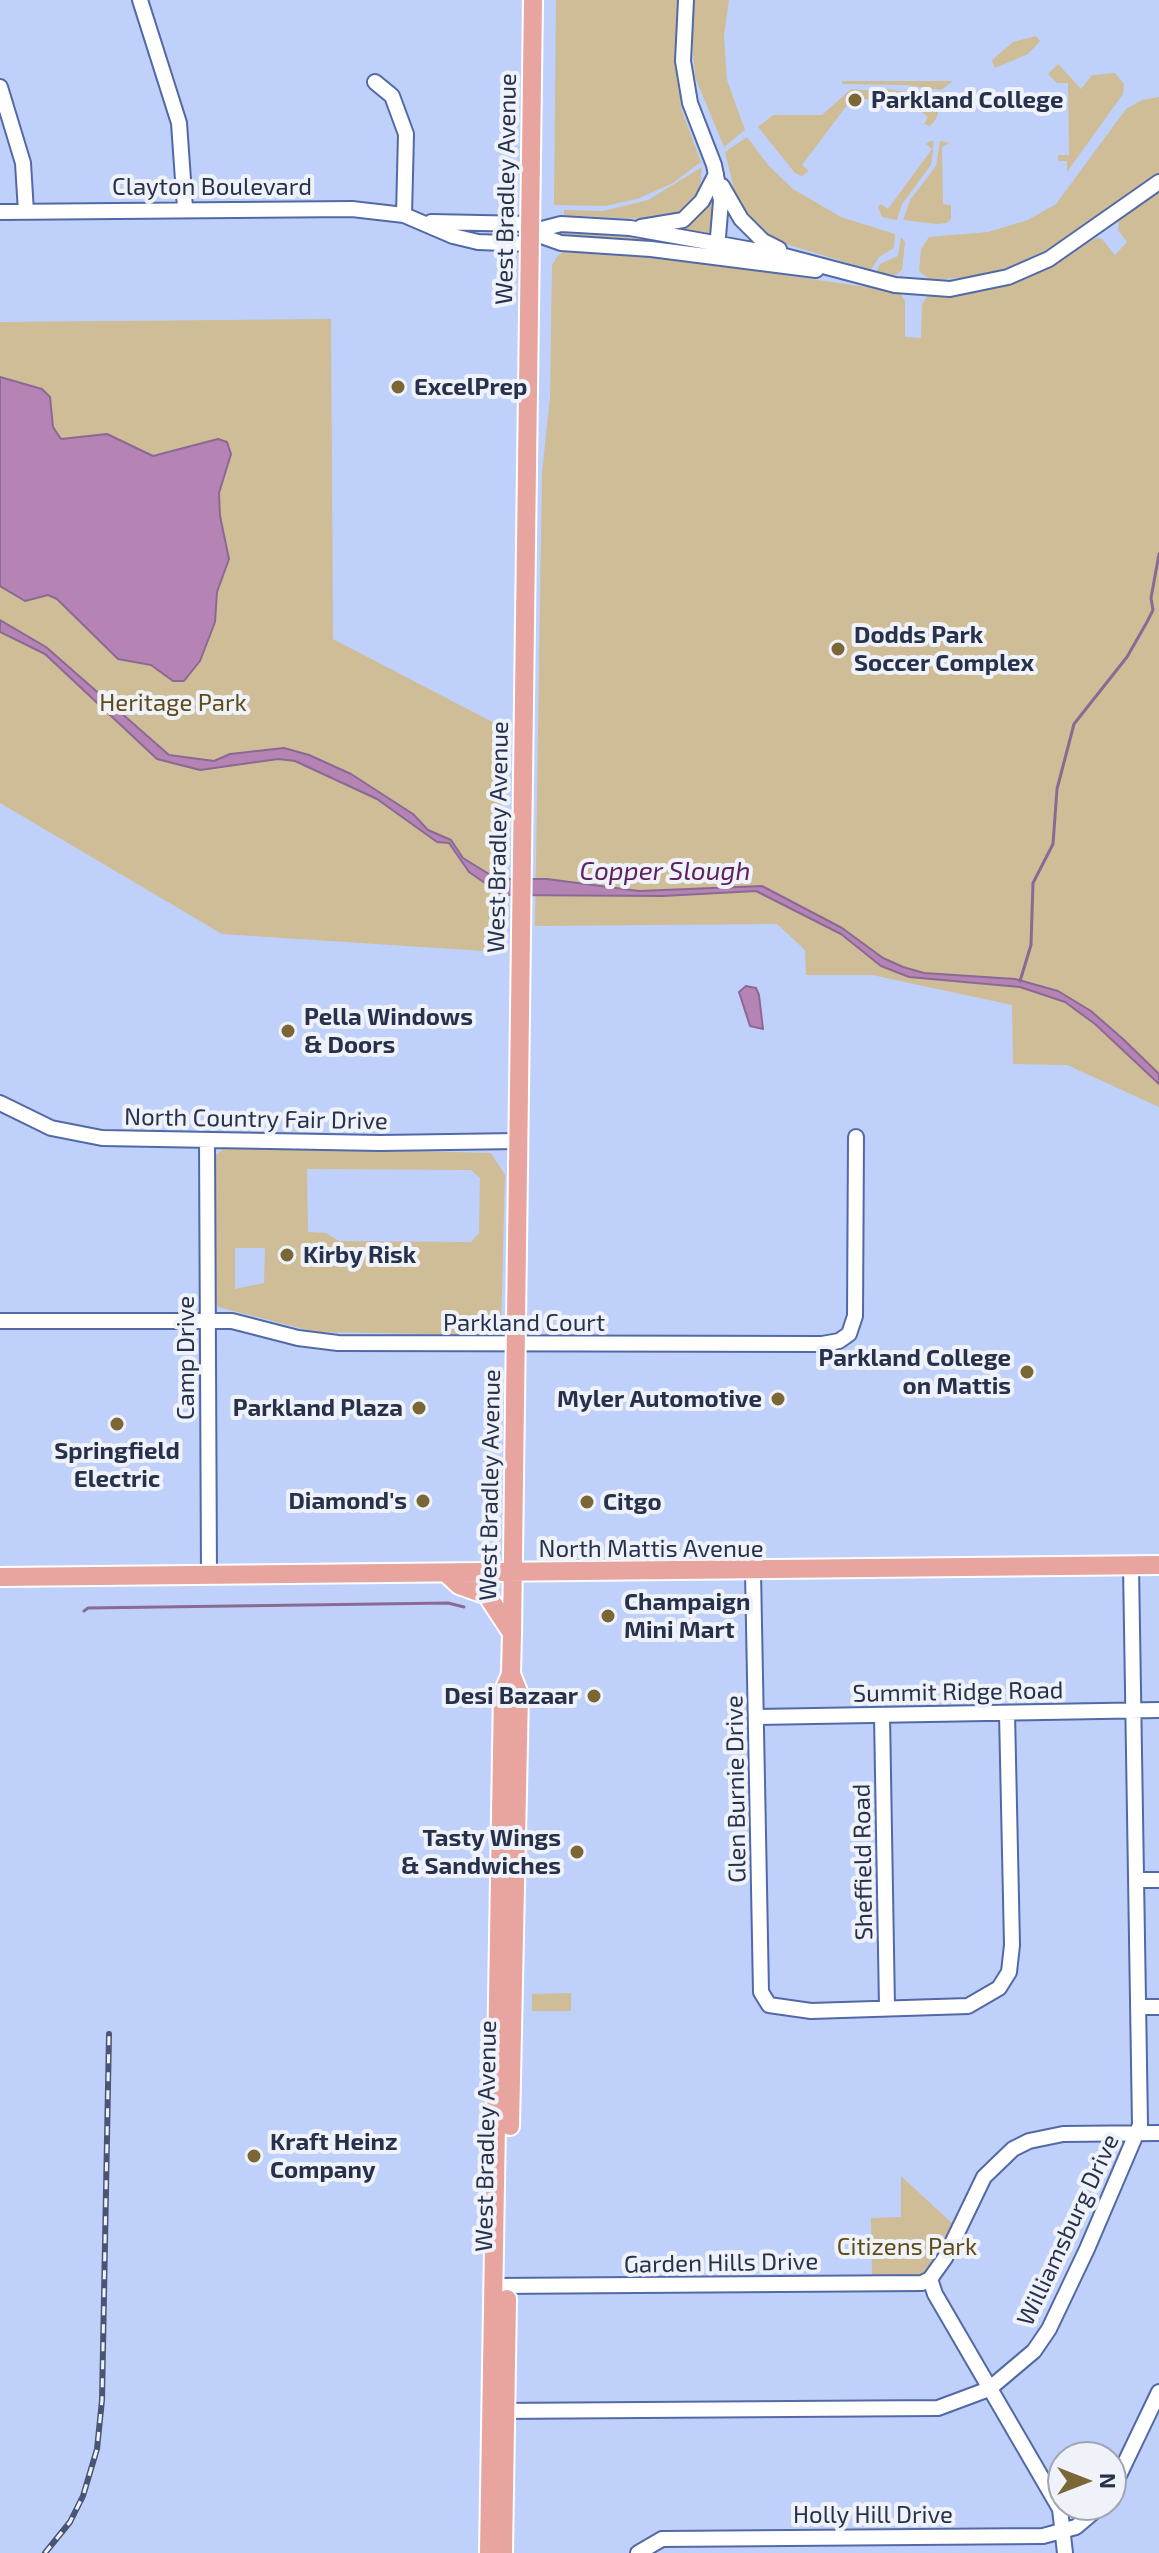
<!DOCTYPE html>
<html>
<head>
<meta charset="utf-8">
<style>
	body { margin:0 }
	#map { position:relative; width:1159px; height:2553px; overflow:hidden; background:#bfd1fa; font-family:"Exo 2",sans-serif }
	canvas { display:block }
	.north { position:absolute; left:1047px; top:2441px; width:80px; height:80px; box-sizing:border-box; background:#eff2f9; border:2px solid #9fa5b4; border-radius:50%; rotate:90deg; font-size:22px; font-weight:700; line-height:32px; text-align:center; color:#27314c }
	.north::after { content:''; display:block; margin:auto; width:28px; height:36px; background:#7b6736; clip-path:polygon(50% 0,100% 100%,50% 72%,0 100%) }
</style>
</head>
<body>
<div id="map">
<canvas width="1159" height="2553"></canvas>
<div class="north">N</div>
</div>
<script>
const ctx = document.querySelector('canvas').getContext('2d');
ctx.lineJoin = 'round';
function fillPath(path, color) { ctx.fillStyle = color; ctx.fill(path, 'evenodd'); }
const shape = rows => new Path2D(rows.map(r => 'M' + r).join(''));
function trace(path, color, width, dash) { ctx.strokeStyle = color; ctx.lineWidth = width; ctx.lineCap = dash ? 'butt' : 'round'; ctx.setLineDash(dash || []); ctx.stroke(path); }
function label(font, color, halo, rows, align = 'center') {
  ctx.font = font + ' "Exo 2",sans-serif'; ctx.lineWidth = 8; ctx.setLineDash([]); ctx.textBaseline = 'middle'; ctx.strokeStyle = halo; ctx.fillStyle = color; for (const [text, x, y, turn = 0] of rows) {
    ctx.save(); ctx.translate(x, y); ctx.rotate((+turn || 0) * Math.PI / 180); ctx.textAlign = isNaN(turn) ? turn : align; if (halo) ctx.strokeText(text, 0, 0); ctx.fillText(text, 0, 0); ctx.restore();
  }
}
const green = shape([
	[556,0,679,0,677,55,681,108,701,162,673,183,637,199,605,206,554,205],
	[694,0,729,0,724,36,727,80,745,130,724,147,695,77,692,42],
	[1036,36,1040,41,1028,54,995,68,992,60,1013,42],
	[1058,64,1081,89,1092,75,1115,73,1124,84,1123,94,1067,172,1067,161,1058,161,1058,155,1069,155,1068,83,1057,83,1048,74],
	[842,81,953,81,941,90,905,85,842,84],
	[851,89,877,91,872,99,861,100,854,96,802,165,809,171,802,176,795,173,758,127,773,115,822,115],
	[886,89,943,97,936,119,930,126,924,124,928,117,894,91,887,99,877,99],
	[1159,97,1159,173,1063,242,1008,268,982,276,931,280,919,271,921,249,929,237,988,232,1028,220,1056,204,1126,109,1142,100],
	[747,137,769,166,793,189,841,217,895,234,894,248,879,257,871,270,763,237,737,202,725,152],
	[930,141,934,141,931,165,902,204,897,220,882,217,878,207,881,204,888,209,932,149,926,144],
	[940,141,950,143,942,147,943,204,951,205,951,219,947,223,936,224,903,220,910,200,936,166],
	[702,167,699,196,683,213,663,220,564,215,564,210,603,211,648,200],
	[711,189,715,203,712,232,708,235,679,232,678,226],
	[1159,191,1159,1107,1067,1065,1013,1064,1012,1005,872,975,806,975,805,950,777,924,535,926,542,473,550,397,552,265,557,257,565,250,637,254,880,289,900,293,905,301,905,337,921,338,922,304,928,295,1008,282,1039,271,1096,238,1102,239,1115,255,1127,242,1118,230,1119,220],
	[563,233,665,239,703,247,563,238],
	[901,237,905,242,902,270,896,275,876,272,880,264,898,256],
	[331,319,333,639,502,727,499,952,222,934,0,803,0,322],
	[227,1146,491,1153,505,1175,501,1331,490,1335,315,1332,218,1307,214,1299,215,1156],
	[307,1169,471,1170,480,1178,479,1233,471,1242,339,1241,326,1233,308,1232],
	[235,1248,265,1248,264,1283,235,1289],
	[571,1993,571,2011,532,2011,532,1994],
	[901,2176,953,2224,929,2271,918,2277,872,2277,871,2218,901,2217]
]);
const water = shape([
	[0,377,42,389,50,397,53,427,61,439,107,434,153,456,218,439,227,442,231,454,219,493,220,516,229,559,217,592,215,622,200,661,184,681,173,681,151,665,118,659,57,599,48,595,25,601,0,586,0,377],
	[0,620,46,647,169,755,214,761,230,754,284,748,309,755,351,774,413,814,428,830,451,840,463,858,497,879,547,879,639,891,762,886,842,928,883,958,903,967,924,973,1015,979,1058,991,1091,1011,1124,1040,1159,1074,1159,1084,1095,1024,1065,1002,1020,987,909,977,881,966,841,934,756,891,663,896,502,895,469,872,449,843,437,842,377,799,295,761,278,759,200,770,157,759,45,654,0,632,0,620],
	[746,986,756,988,759,995,763,1029,750,1026,739,992,746,986]
]);
const stream = shape([
	[1020,981,1031,945,1033,883,1053,844,1057,789,1074,724,1127,657,1147,622,1153,610,1151,598,1159,554],
	[84,1611,88,1608,448,1603,464,1607]
]);
const minor = shape([
	[140,0,179,123,185,208],
	[686,0,683,61,690,103,714,165,721,201,717,249],
	[375,82,392,96,406,134,404,215],
	[0,87,23,163,26,212],
	[722,186,741,219,763,241,779,249],
	[0,212,352,209,404,215,453,236,478,242,530,244],
	[431,222,530,224],
	[641,227,683,220,702,201,716,174],
	[530,232,561,224,630,228,781,255,895,285,950,289,1008,277,1049,259,1159,182],
	[530,232,561,243,651,249,816,270],
	[0,1103,51,1128,102,1138,380,1143,518,1141],
	[207,1140,209,1576],
	[0,1321,232,1321,298,1338,338,1343,822,1344,839,1341,849,1334,855,1316,856,1137],
	[753,1572,761,1992,769,2005,811,2011,968,2006,999,1988,1009,1972,1012,1945,1007,1713],
	[882,1715,887,2008],
	[757,1717,1159,1710],
	[1136,1880,1159,1880],
	[1138,2007,1159,2007],
	[930,2279,935,2294,1060,2509,1065,2553],
	[495,2286,922,2283,930,2279,945,2258,984,2177,1013,2149,1029,2141,1063,2134,1159,2133],
	[496,2411,938,2408,989,2389,1034,2351,1049,2329,1087,2249,1140,2125,1131,1566],
	[1111,2492,1159,2392],
	[638,2553,662,2539,1043,2536,1076,2527,1102,2505]
]);
const major = shape([
	[446,1573,459,1585,487,1595,512,1633],
	[0,1577,1159,1565],
	[510,2126,519,1694,511,1674],
	[489,2553,503,1693,511,1674,512,1633,533,0],
	[503,2553,507,2299]
]);
const rail = shape([
	[45,2553,70,2522,83,2496,97,2449,102,2400,109,2034]
]);
const markers = [
	[855,100,8,"#7b6736"],
	[398,387,8,"#7b6736"],
	[838,649,8,"#7b6736"],
	[288,1031,8,"#7b6736"],
	[287,1255,8,"#7b6736"],
	[1027,1372,8,"#7b6736"],
	[778,1399,8,"#7b6736"],
	[419,1408,8,"#7b6736"],
	[117,1424,8,"#7b6736"],
	[423,1501,8,"#7b6736"],
	[587,1502,8,"#7b6736"],
	[608,1616,8,"#7b6736"],
	[594,1696,8,"#7b6736"],
	[577,1852,8,"#7b6736"],
	[254,2156,8,"#7b6736"]
];
const poiNames = [
	["Parkland College",871,100],
	["ExcelPrep",414,387],
	["Dodds Park",854,635],
	["Soccer Complex",854,663],
	["Pella Windows",304,1017],
	["& Doors",304,1045],
	["Kirby Risk",303,1255],
	["Parkland College",1011,1358,"right"],
	["on Mattis",1011,1386,"right"],
	["Myler Automotive",762,1399,"right"],
	["Parkland Plaza",403,1408,"right"],
	["Springfield",117,1451,"center"],
	["Electric",117,1479,"center"],
	["Diamond's",407,1501,"right"],
	["Citgo",603,1502],
	["Champaign",624,1602],
	["Mini Mart",624,1630],
	["Desi Bazaar",578,1696,"right"],
	["Tasty Wings",561,1838,"right"],
	["& Sandwiches",561,1866,"right"],
	["Kraft Heinz",270,2142],
	["Company",270,2170]
];
const streetNames = [
	["Clayton Boulevard",212,187],
	["West Bradley Avenue",506,189,-89],
	["West Bradley Avenue",498,837,-89],
	["North Country Fair Drive",256,1119,1],
	["Parkland Court",524,1323],
	["Camp Drive",186,1358,-90],
	["West Bradley Avenue",490,1485,-89],
	["North Mattis Avenue",651,1549],
	["Summit Ridge Road",958,1692,-1],
	["Glen Burnie Drive",736,1789,-91],
	["Sheffield Road",863,1862,-91],
	["West Bradley Avenue",486,2136,-89],
	["Williamsburg Drive",1068,2230,-65],
	["Garden Hills Drive",721,2263,-1],
	["Holly Hill Drive",873,2515]
];
const parkNames = [
	["Heritage Park",173,703],
	["Citizens Park",907,2247]
];
const waterNames = [
	["Copper Slough",665,871]
];
fillPath(green, '#cebd96');
fillPath(water, '#b583b4');
trace(water, '#8a6a95', 2);
trace(stream, '#8a6a95', 3);
trace(minor, '#5269a7', 18);
trace(major, '#fff', 22);
trace(minor, '#fff', 14);
trace(major, '#e8a49e', 18);
trace(rail, '#495573', 6);
trace(rail, '#eff2f9', 3, [9]);
for (const [x, y, r, color] of markers) { const dot = new Path2D(); dot.arc(x, y, r, 0, 2 * Math.PI); ctx.fillStyle = color; ctx.fill(dot); trace(dot, '#eff2f9', 3); }
label('bold 24px', '#27314c', '#eff2f9', poiNames, 'left');
label('24px', '#27314c', '#eff2f9', streetNames);
label('24px', '#5f4b18', '#eff2f9', parkNames);
label('italic 26px', '#5f2260', '#eff2f9', waterNames);
</script>
</body>
</html>
